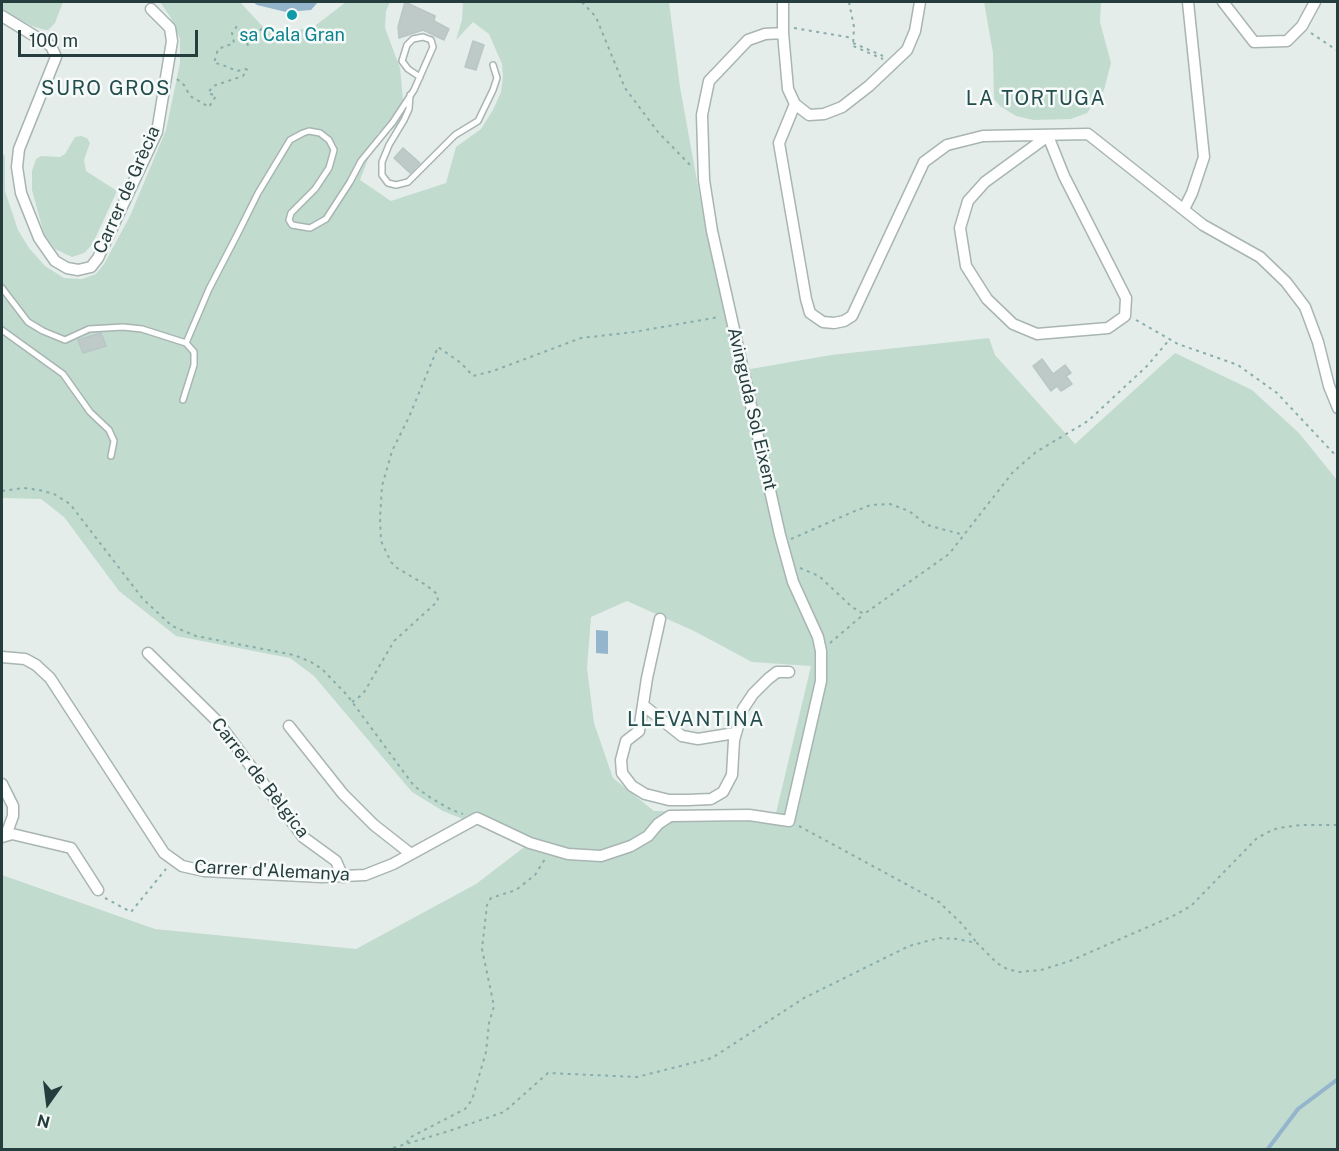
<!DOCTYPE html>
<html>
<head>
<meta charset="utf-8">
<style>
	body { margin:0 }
	#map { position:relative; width:1339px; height:1151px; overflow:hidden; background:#e5edeb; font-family:"Public Sans",sans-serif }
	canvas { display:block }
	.frame { position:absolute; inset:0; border:3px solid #263d3d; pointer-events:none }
	.north { position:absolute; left:18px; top:1073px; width:60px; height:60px; -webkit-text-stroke:4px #f6faf9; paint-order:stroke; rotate:194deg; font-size:16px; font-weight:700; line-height:24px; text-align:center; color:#263d3d }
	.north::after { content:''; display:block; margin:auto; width:21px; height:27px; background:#263d3d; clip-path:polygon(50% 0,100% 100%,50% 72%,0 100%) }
	.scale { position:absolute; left:18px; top:30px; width:180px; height:27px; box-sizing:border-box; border:3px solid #263d3d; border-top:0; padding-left:8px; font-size:18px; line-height:21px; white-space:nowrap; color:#263d3d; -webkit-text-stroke:4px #f6faf9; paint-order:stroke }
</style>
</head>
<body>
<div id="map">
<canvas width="1339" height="1151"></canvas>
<div class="frame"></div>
<div class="north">N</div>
<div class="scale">100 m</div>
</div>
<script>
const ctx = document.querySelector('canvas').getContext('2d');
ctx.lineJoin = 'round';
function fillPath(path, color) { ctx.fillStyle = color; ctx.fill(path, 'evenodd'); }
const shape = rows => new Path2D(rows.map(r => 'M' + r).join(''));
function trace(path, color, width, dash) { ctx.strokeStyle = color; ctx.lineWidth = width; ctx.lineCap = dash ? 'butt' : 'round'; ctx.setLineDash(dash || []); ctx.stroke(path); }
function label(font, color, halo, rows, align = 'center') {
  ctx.font = font + ' "Public Sans",sans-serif'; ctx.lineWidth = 5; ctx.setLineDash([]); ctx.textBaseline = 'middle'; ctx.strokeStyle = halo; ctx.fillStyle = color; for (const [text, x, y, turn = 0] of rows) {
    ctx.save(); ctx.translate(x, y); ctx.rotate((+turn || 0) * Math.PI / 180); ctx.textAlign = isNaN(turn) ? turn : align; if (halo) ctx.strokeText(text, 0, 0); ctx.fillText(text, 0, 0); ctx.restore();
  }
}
const green = shape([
	[2,2,63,2,55,23,48,30,45,30,32,26,2,10],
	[160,2,240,2,264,28,283,30,311,29,346,2,390,2,386,11,385,28,400,68,404,110,396,126,391,130,378,133,360,180,391,201,446,183,456,147,481,129,493,110,501,92,503,77,502,64,489,34,473,22,456,40,462,20,463,2,669,2,680,87,703,214,739,371,831,355,989,338,995,355,1075,444,1175,353,1252,390,1299,433,1337,480,1337,1149,2,1149,2,875,155,929,356,949,476,884,527,845,443,811,412,792,314,676,290,658,176,636,119,591,64,517,41,499,2,498,2,151,5,157,5,191,18,230,29,248,45,266,64,278,82,279,96,274,104,264,130,216,166,130,180,63,180,39,171,18],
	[627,601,694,631,752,662,811,666,776,813,654,811,613,778,594,723,587,668,591,617],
	[984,2,1101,2,1100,22,1111,63,1104,90,1087,113,1071,119,1033,120,1016,116,1000,106,994,99,993,53],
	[81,136,87,138,90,143,84,160,86,171,117,191,92,245,84,253,72,257,55,249,44,234,32,190,32,171,36,159,41,156,60,157,65,154,75,137]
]);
const water = shape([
	[253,2,318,2,311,10,286,12,257,5],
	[596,630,608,631,608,654,596,653]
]);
const stream = shape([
	[1267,1150,1298,1109,1338,1079]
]);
const building = shape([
	[405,2,435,16,434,21,449,29,444,40,423,30,399,38,398,27,405,2],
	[473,41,484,45,476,70,465,67,473,41],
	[403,148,420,163,410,173,394,158,403,148],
	[101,333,106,346,83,353,78,340,101,333],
	[1042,359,1053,374,1065,365,1071,373,1066,376,1072,384,1061,391,1057,386,1051,391,1033,366,1042,359]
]);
const path = shape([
	[582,2,596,17,625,88,658,132,692,167],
	[849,2,854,27,853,46,883,59],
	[794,28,853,38],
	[1311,33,1338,51],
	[853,43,883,56],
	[177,79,184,85,190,96,209,107,216,96,208,93,213,86,243,76,247,70,246,69,237,71,220,64,214,63,218,49,234,43,232,33,237,26,248,45,255,39,257,32,264,28],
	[1136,320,1178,344,1238,365,1277,393,1338,458],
	[2,491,24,488,39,490,54,494,70,504,143,599,172,626,196,636,294,655,311,662,322,669,347,695,414,786,431,798,452,810,463,814],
	[791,539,855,511,871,505,890,504,909,511,927,525,964,535],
	[800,568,819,576,852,607,864,614,949,554,1013,472,1036,452,1088,421,1147,366,1170,339],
	[830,643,864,614],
	[352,702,363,694,394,641,438,601,437,594,426,585,397,568,391,562,381,541,380,518,382,486,392,451,409,417,438,347,461,363,473,376,493,371,581,338,634,332,719,317],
	[799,826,939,902,962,924,977,943],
	[105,898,131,912,166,869],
	[407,1143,409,1138,465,1109,472,1100,486,1052,489,1023,494,1006,482,949,487,905,491,898,516,890,535,875,545,859],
	[386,1150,449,1131,504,1112,548,1073,637,1077,712,1058,804,998,909,946,939,938,957,939,977,943,997,963,1007,969,1019,972,1041,970,1070,961,1173,916,1191,906,1256,839,1266,833,1278,828,1301,825,1338,825]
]);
const lane = shape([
	[410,95,409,109,404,120,389,145,382,162,382,175,388,183,396,185,408,182,455,135,478,121,493,90,497,78,493,65],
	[2,288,28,322,43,331,65,340,89,329,123,327,142,329,186,343,194,352,194,365,183,400],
	[2,330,63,374,90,412,109,430,114,441,111,456],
	[186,343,209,289,237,235,258,193,290,140,303,133,309,131,320,133,329,140,334,150,329,168,315,189,291,213,289,220,292,225,310,228,326,219,350,182,361,161,393,122,414,90,433,47,431,40,423,37,413,39,407,45,402,61,408,69,420,77]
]);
const street = shape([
	[783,2,783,33,788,89,795,104,809,115,824,114,842,107,869,86,907,50,915,31,920,2],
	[1223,2,1254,42,1287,41,1302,26,1315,2],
	[2,16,51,46,56,57,19,149,17,167,21,193,39,238,55,261,67,268,78,270,91,267,98,258,157,132,172,41,170,28,151,9],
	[795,104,779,143,806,299,810,313,823,322,834,323,844,321,852,316,924,162,947,145,983,136,1088,134,1203,225,1260,257,1286,282,1305,307,1318,342,1329,386,1338,408],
	[1048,136,1064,176,1126,298,1125,316,1108,328,1037,334,1013,324,987,299,966,266,960,228,968,201,985,182,1048,136],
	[1184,209,1192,193,1204,157,1188,2],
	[660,619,647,678,639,731,626,741,621,760,622,773,632,786,645,794,669,800,688,800,711,799,723,792,732,775,734,740,743,709,753,694,768,679,777,672,789,672],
	[148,653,218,722,303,837,336,861,343,877],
	[2,657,25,659,36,665,50,678,164,853,182,866,204,871,322,877,365,875,393,864,477,818,530,843,568,854,601,856,631,846,648,836,658,824,670,816],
	[643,705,682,736,698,739,735,733],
	[289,726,343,794,374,825,411,854],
	[2,784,13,806,13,816,6,835],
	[670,816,749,815,789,821,821,681,821,651,818,637,793,582,780,535,712,231,704,180,702,115,709,81,748,40,765,34,783,33],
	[2,837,12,834,71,848,98,890]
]);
const markers = [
	[292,15,6,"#0f9aa8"]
];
const cultureNames = [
	["sa Cala Gran",292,35]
];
const streetNames = [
	["Carrer de Grècia",127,190,-66],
	["Avinguda Sol Eixent",752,409,77],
	["Carrer de Bèlgica",260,778,52],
	["Carrer d'Alemanya",272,871,3]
];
const neighbourhoodNames = [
	["SURO GROS",106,89],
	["LA TORTUGA",1036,99],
	["LLEVANTINA",696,720]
];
fillPath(green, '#c1dbcf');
fillPath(water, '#94b5cb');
trace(stream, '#94b5cb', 4);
fillPath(building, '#becac8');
trace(building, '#b8c6c4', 1.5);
trace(lane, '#a8b5b3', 8);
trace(street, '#a8b5b3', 13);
trace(path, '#89adab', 2, [3, 4.5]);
trace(lane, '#fff', 5);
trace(street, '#fff', 10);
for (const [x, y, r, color] of markers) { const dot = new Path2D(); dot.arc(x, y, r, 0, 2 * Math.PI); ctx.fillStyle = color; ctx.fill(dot); trace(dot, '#f6faf9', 2); }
label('18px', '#0d838f', '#f6faf9', cultureNames);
label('18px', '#263d3d', '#f6faf9', streetNames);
ctx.letterSpacing = '1.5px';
label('20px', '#244d4d', '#f6faf9', neighbourhoodNames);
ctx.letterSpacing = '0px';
</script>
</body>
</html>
